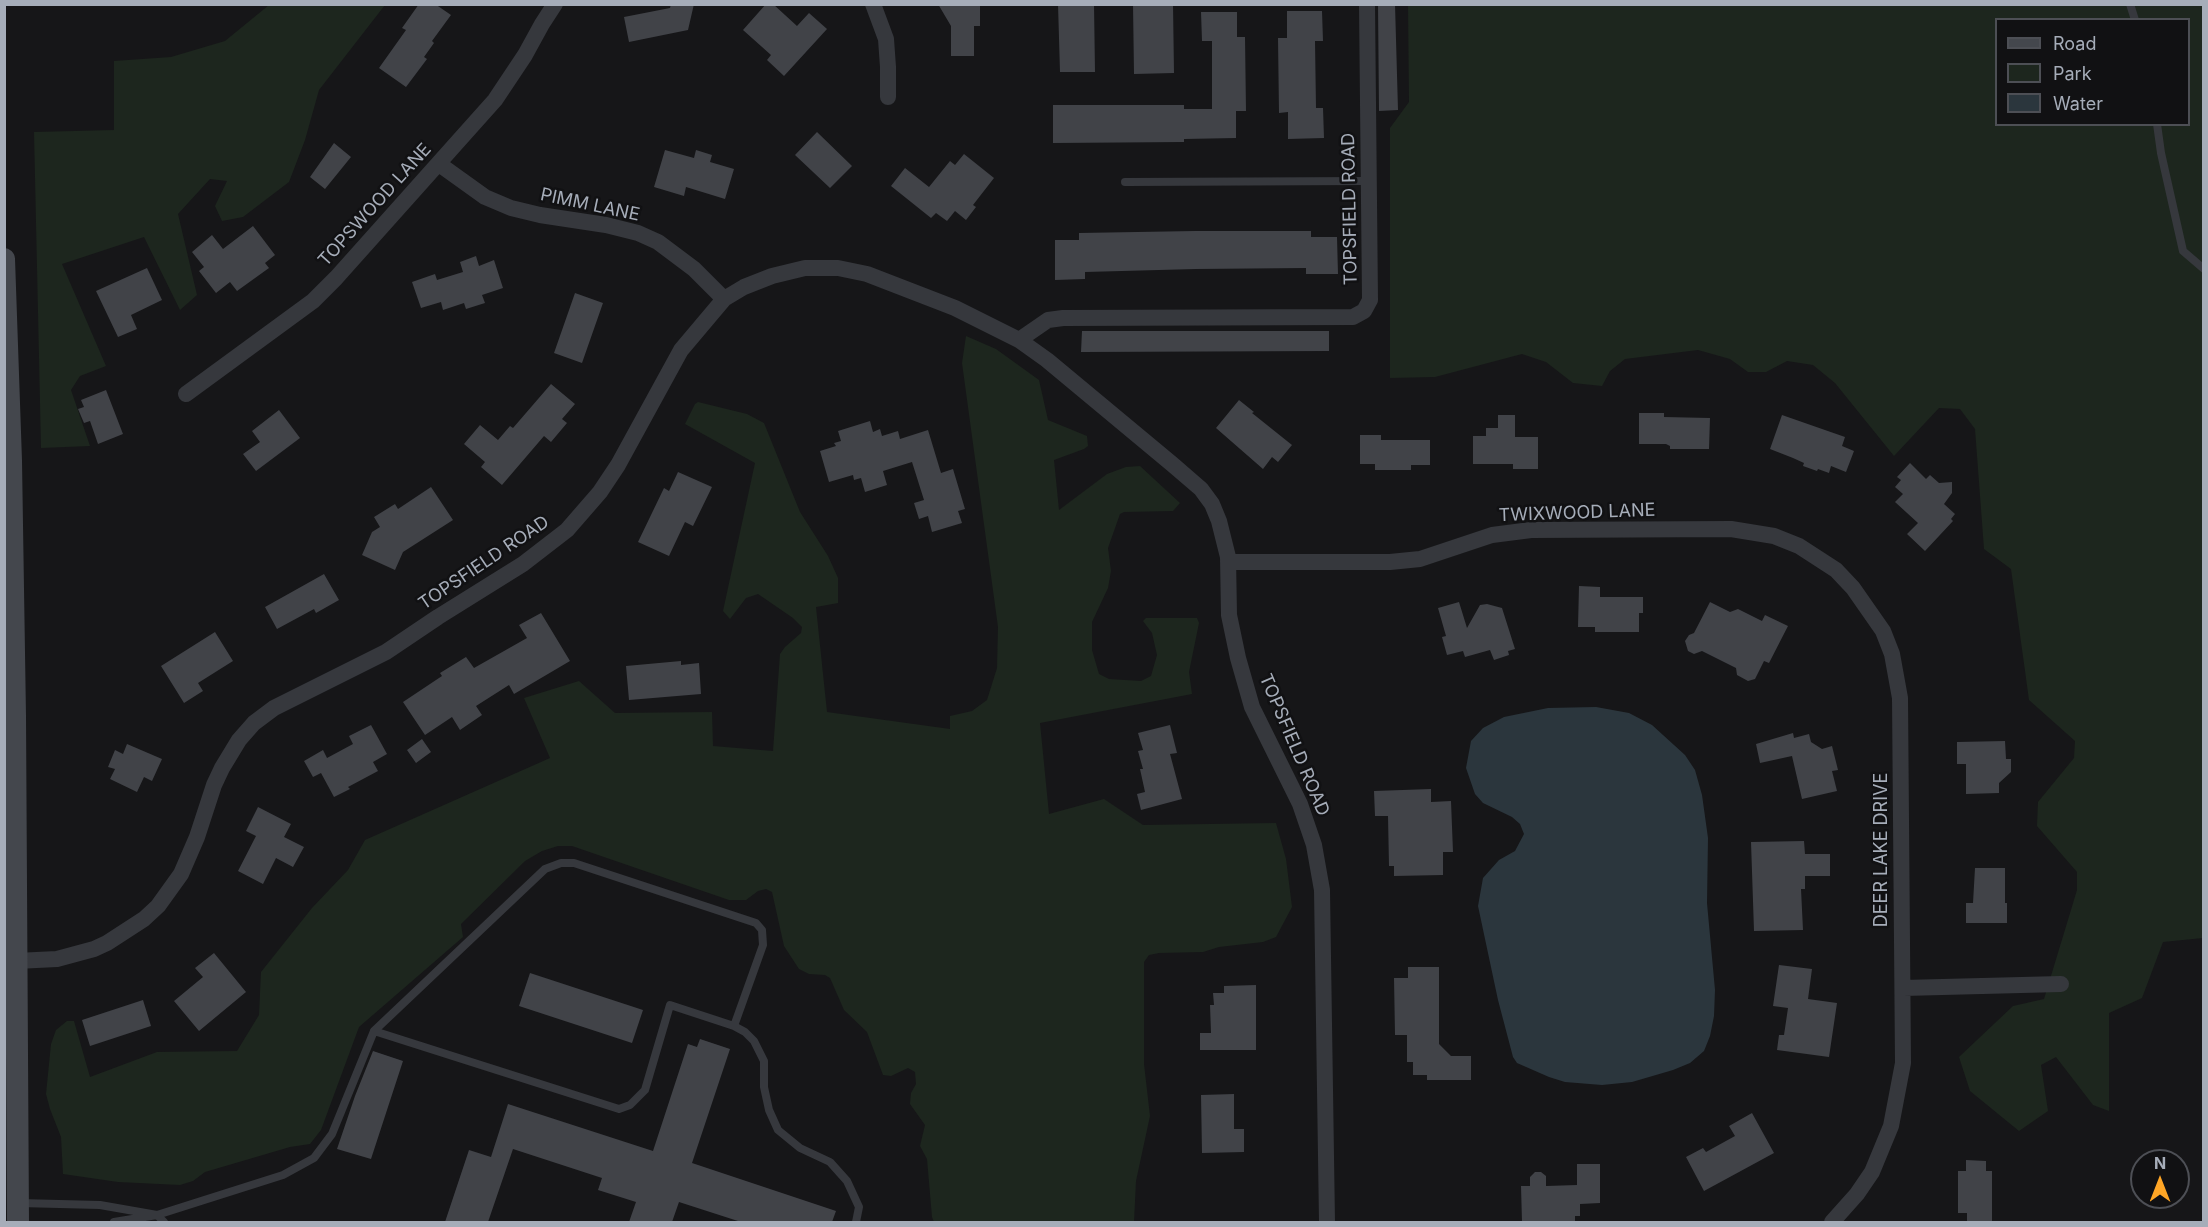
<!DOCTYPE html>
<html>
<head>
<meta charset="utf-8">
<style>
	body { margin:0 }
	#map { position:relative; width:2208px; height:1227px; overflow:hidden; background:#161618; font-family:Inter,sans-serif }
	canvas { display:block }
	.frame { position:absolute; inset:0; border:6px solid #a6adb9; pointer-events:none }
	.legend { position:absolute; left:1995px; top:18px; width:195px; height:108px; box-sizing:border-box; background:#111113; border:2px solid #4d4f55; margin:0; padding:8px 10px; list-style:none; font-size:18px; color:#a6adb9 }
	.legend li { display:flex; align-items:center; gap:12px; height:30px }
	.legend b { width:30px; border:2px solid #4d4f55 }
	.north { position:absolute; left:2130px; top:1149px; width:60px; height:60px; box-sizing:border-box; background:#111113; border:2px solid #4d4f55; border-radius:50%; rotate:0deg; font-size:16px; font-weight:700; line-height:24px; text-align:center; color:#a6adb9 }
	.north::after { content:''; display:block; margin:auto; width:21px; height:27px; background:#ffa626; clip-path:polygon(50% 0,100% 100%,50% 72%,0 100%) }
</style>
</head>
<body>
<div id="map">
<canvas width="2208" height="1227"></canvas>
<div class="frame"></div>
<ul class="legend">
<li><b style="height:8px;background:#44474d"></b>Road</li>
<li><b style="height:16px;background:#1d261e"></b>Park</li>
<li><b style="height:16px;background:#2b363d"></b>Water</li>
</ul>
<div class="north">N</div>
</div>
<script>
const ctx = document.querySelector('canvas').getContext('2d');
ctx.lineJoin = 'round';
function fillPath(path, color) { ctx.fillStyle = color; ctx.fill(path, 'evenodd'); }
const shape = rows => new Path2D(rows.map(r => 'M' + r).join(''));
function trace(path, color, width, dash) { ctx.strokeStyle = color; ctx.lineWidth = width; ctx.lineCap = dash ? 'butt' : 'round'; ctx.setLineDash(dash || []); ctx.stroke(path); }
function label(font, color, halo, rows, align = 'center') {
  ctx.font = font + ' Inter,sans-serif'; ctx.lineWidth = 5; ctx.setLineDash([]); ctx.textBaseline = 'middle'; ctx.strokeStyle = halo; ctx.fillStyle = color; for (const [text, x, y, turn = 0] of rows) {
    ctx.save(); ctx.translate(x, y); ctx.rotate((+turn || 0) * Math.PI / 180); ctx.textAlign = isNaN(turn) ? turn : align; if (halo) ctx.strokeText(text, 0, 0); ctx.fillText(text, 0, 0); ctx.restore();
  }
}
const green = shape([
	[269,5,385,5,319,90,305,140,289,182,243,217,222,221,215,206,227,181,210,179,178,214,197,295,180,310,144,237,62,264,106,366,80,376,71,390,90,446,41,448,34,132,114,130,114,61,171,57,225,41],
	[1408,5,2203,5,2203,938,2163,942,2142,998,2109,1013,2109,1111,2093,1105,2056,1057,2041,1065,2048,1111,2019,1131,1970,1091,1959,1057,2013,1006,2044,999,2077,890,2077,872,2037,826,2038,802,2074,758,2075,741,2029,700,2011,569,1984,549,1975,429,1960,409,1939,408,1894,456,1835,383,1813,365,1787,361,1766,372,1748,372,1730,359,1698,350,1625,359,1610,371,1602,386,1573,383,1546,362,1522,354,1435,377,1390,378,1390,128,1409,102],
	[1996,20,2188,20,2188,124,1996,124],
	[966,336,996,349,1039,380,1048,420,1087,436,1088,446,1084,449,1054,460,1059,510,1107,474,1126,467,1140,466,1180,503,1173,511,1124,512,1120,514,1108,548,1111,571,1108,588,1092,622,1092,650,1099,674,1109,679,1141,681,1151,676,1157,655,1152,633,1143,621,1146,618,1197,618,1199,623,1189,672,1192,694,1040,723,1049,814,1104,799,1143,825,1276,823,1286,859,1292,907,1276,937,1263,942,1219,947,1203,952,1159,953,1149,955,1144,962,1144,1064,1150,1116,1136,1181,1134,1222,934,1222,932,1217,927,1159,920,1146,925,1125,910,1104,911,1093,916,1084,915,1072,908,1068,891,1076,883,1075,867,1032,844,1010,830,978,825,975,809,974,799,969,784,946,772,892,766,889,758,891,746,900,729,900,572,846,558,846,542,851,525,861,461,924,463,937,359,1027,321,1130,310,1144,290,1147,205,1172,193,1181,180,1185,118,1182,63,1174,61,1137,50,1109,46,1094,51,1044,56,1030,67,1021,74,1021,90,1077,157,1052,237,1051,259,1015,261,972,312,908,348,870,365,840,550,758,524,698,579,681,615,713,712,712,713,746,773,751,780,654,785,647,801,633,802,627,793,618,758,594,746,598,730,619,723,611,755,463,685,424,695,404,698,402,747,414,764,423,800,512,828,556,838,578,838,603,816,607,827,712,950,729,950,716,972,711,987,700,997,668,998,627,962,363]
]);
const water = shape([
	[1596,707,1629,713,1652,725,1685,755,1695,770,1702,795,1708,838,1707,903,1715,990,1714,1016,1710,1036,1704,1051,1690,1063,1673,1070,1632,1082,1602,1085,1565,1082,1549,1077,1517,1063,1513,1057,1498,1000,1478,906,1483,878,1499,860,1515,851,1524,834,1520,824,1512,817,1483,803,1475,794,1466,768,1471,741,1483,728,1504,717,1548,708]
]);
const building = shape([
	[419,4,435,4,451,15,432,41,434,43,424,57,427,59,406,87,379,68,406,30,402,28],
	[671,4,694,4,688,30,629,42,624,17,670,8],
	[766,4,773,4,797,26,809,13,827,29,784,76,767,60,771,55,743,30],
	[938,4,980,4,980,26,974,26,974,56,951,56,951,26],
	[1058,4,1094,4,1095,72,1060,72],
	[1133,4,1173,4,1174,73,1134,74],
	[1378,4,1395,4,1398,110,1379,111],
	[1287,11,1322,11,1323,41,1315,41,1316,108,1323,108,1324,138,1288,139,1288,112,1279,113,1278,38,1287,38],
	[1201,12,1237,12,1237,37,1245,37,1246,111,1236,111,1236,138,1184,139,1184,142,1053,143,1053,105,1184,105,1184,109,1212,109,1212,41,1202,41],
	[817,132,852,166,830,188,795,155],
	[334,143,351,157,325,189,310,177],
	[665,150,694,158,696,150,712,155,710,162,734,169,725,199,686,187,684,196,654,187],
	[964,154,994,178,973,205,976,207,966,220,955,211,947,221,936,213,931,218,891,186,905,168,929,187,950,161,955,165],
	[253,226,275,255,265,263,269,268,237,291,230,282,216,293,199,271,204,267,192,252,212,235,223,249],
	[1195,231,1311,231,1311,237,1337,237,1338,274,1306,274,1306,268,1196,269,1085,272,1085,279,1055,280,1055,240,1079,240,1079,233],
	[476,256,479,266,494,260,503,288,482,295,485,303,466,309,464,303,443,310,441,302,421,308,412,282,435,274,437,280,463,272,460,262],
	[147,268,162,300,131,315,137,329,118,337,96,291],
	[575,293,603,303,582,363,554,353],
	[1082,331,1329,331,1329,351,1081,352],
	[551,384,575,404,562,419,567,423,551,442,544,436,502,485,481,467,485,462,464,444,480,425,498,440,510,426,513,428],
	[106,390,123,434,98,444,90,421,84,423,78,409,84,407,81,400],
	[1239,400,1254,412,1252,413,1292,445,1278,462,1272,457,1263,469,1216,428],
	[279,410,300,438,256,471,243,454,260,442,252,431],
	[1639,413,1664,413,1664,417,1710,418,1709,449,1670,449,1670,446,1666,444,1639,444],
	[1498,415,1515,415,1515,437,1538,437,1538,469,1513,469,1513,464,1473,464,1473,436,1486,436,1486,428,1498,428],
	[1782,415,1845,437,1842,446,1854,451,1846,472,1831,466,1829,473,1818,469,1817,471,1803,466,1804,463,1793,458,1770,449],
	[870,421,873,432,880,429,882,436,898,431,900,439,928,430,941,473,953,469,965,509,958,511,962,523,932,532,928,516,919,519,914,503,924,500,912,462,883,471,887,485,865,492,861,478,854,480,853,475,829,482,820,451,836,446,834,443,841,441,838,431],
	[1360,435,1381,435,1381,440,1430,440,1430,465,1411,465,1411,470,1375,470,1375,464,1360,464],
	[1910,463,1926,479,1930,475,1939,483,1952,482,1952,493,1944,504,1955,514,1951,519,1953,521,1925,551,1907,534,1918,523,1895,502,1903,494,1895,487,1901,480,1897,477],
	[678,472,712,487,693,526,685,522,669,556,638,542,664,488,669,491],
	[431,487,453,520,403,552,395,570,362,555,372,532,380,527,374,517,395,504,398,509],
	[324,574,339,600,316,613,314,609,277,629,265,607],
	[1579,586,1600,587,1600,597,1643,597,1643,613,1639,613,1639,632,1595,632,1595,627,1578,627],
	[1459,602,1467,628,1480,605,1487,604,1502,608,1515,649,1508,651,1509,655,1494,660,1490,650,1465,657,1463,651,1447,655,1442,637,1446,636,1438,608],
	[1710,602,1730,612,1738,609,1762,621,1765,615,1788,626,1769,663,1764,661,1755,679,1748,681,1737,675,1736,668,1702,651,1694,654,1688,651,1685,641,1689,635,1694,633],
	[541,613,570,661,514,694,509,685,476,706,482,715,460,730,452,717,425,735,403,702,442,676,440,673,466,657,474,668,527,638,519,625],
	[215,632,233,661,198,683,203,691,184,703,161,666],
	[681,661,681,665,699,663,701,694,629,700,626,666],
	[371,725,387,754,373,762,378,771,348,787,350,789,334,797,321,773,313,777,304,761,323,750,327,758,353,744,349,736],
	[1170,725,1177,753,1170,754,1182,799,1141,810,1137,794,1145,792,1140,769,1143,769,1138,751,1143,750,1138,733],
	[1793,733,1794,738,1809,734,1811,742,1822,749,1832,746,1838,770,1832,771,1837,791,1802,799,1792,756,1760,763,1756,744],
	[422,739,431,752,416,763,407,750],
	[2005,741,2006,759,2011,759,2011,772,1999,783,1999,793,1966,794,1966,764,1957,764,1957,742],
	[127,744,162,759,152,781,144,777,137,792,110,779,115,769,108,767,115,750,123,754],
	[1431,789,1431,802,1451,801,1453,852,1443,852,1443,875,1394,876,1394,866,1389,866,1388,816,1375,816,1374,791],
	[258,807,291,824,284,837,304,847,293,867,276,858,263,884,238,871,256,836,246,831],
	[1804,841,1805,854,1830,854,1830,876,1805,876,1805,889,1801,889,1803,930,1754,931,1751,842],
	[1975,868,2005,868,2005,903,2007,903,2007,923,1966,923,1966,903,1973,903],
	[214,953,246,992,199,1031,174,1001,203,977,195,968],
	[1779,965,1812,969,1808,999,1837,1003,1829,1057,1777,1050,1779,1035,1784,1035,1788,1008,1773,1006],
	[1408,967,1439,967,1439,1044,1451,1056,1471,1056,1471,1080,1427,1080,1427,1075,1413,1075,1413,1062,1407,1062,1407,1035,1395,1035,1394,978,1408,978],
	[530,973,643,1010,632,1043,519,1006],
	[1256,985,1256,1050,1200,1050,1200,1033,1211,1033,1210,1005,1214,1005,1213,993,1224,993,1224,986],
	[143,1000,151,1026,90,1046,82,1020],
	[700,1039,730,1049,692,1163,836,1211,832,1222,741,1222,679,1202,672,1222,629,1222,636,1202,598,1190,602,1178,513,1149,488,1222,445,1222,469,1150,491,1157,508,1104,653,1151,688,1044,697,1047],
	[373,1051,403,1061,371,1159,337,1149,355,1096],
	[1234,1094,1234,1129,1244,1129,1244,1152,1202,1153,1201,1095],
	[1752,1113,1774,1153,1704,1191,1686,1157,1703,1148,1706,1152,1735,1136,1729,1126],
	[1966,1160,1986,1161,1986,1171,1992,1171,1992,1222,1967,1222,1967,1213,1958,1213,1958,1171,1966,1171],
	[1577,1164,1600,1164,1600,1203,1580,1204,1580,1216,1575,1216,1575,1222,1522,1222,1521,1186,1530,1186,1530,1177,1535,1172,1541,1172,1546,1176,1546,1186,1577,1185]
]);
const lane = shape([
	[2130,4,2135,20],
	[2157,124,2161,153,2183,251,2204,269],
	[1125,182,1369,181],
	[374,1031,545,869,561,863,574,863,756,923,762,930,763,945,734,1026],
	[19,1203,100,1205,157,1215,164,1222],
	[114,1222,157,1215,283,1175,314,1158,332,1134,374,1031,619,1109,630,1105,645,1090,670,1005,734,1026,745,1032,754,1041,764,1061,764,1087,769,1110,778,1130,800,1148,830,1162,847,1181,859,1207,856,1222]
]);
const street = shape([
	[873,4,886,39,888,67,888,97],
	[439,164,485,197,511,208,540,215,606,225,638,233,658,242,694,269,724,299],
	[1019,340,1048,320,1063,318,1353,317,1364,311,1370,300,1367,4],
	[186,394,313,301,336,278,495,100,525,55,542,24,555,4],
	[1228,562,1390,562,1420,559,1492,535,1531,530,1731,529,1774,536,1799,546,1836,570,1853,588,1883,631,1892,654,1900,698,1903,1063,1891,1126,1872,1172,1857,1194,1832,1222],
	[16,961,57,959,94,949,107,943,144,919,158,906,181,874,197,837,214,785,222,768,239,740,254,723,274,708,386,652,438,617,523,564,567,530,600,492,618,465,681,350,724,299,744,287,772,276,805,268,838,268,867,274,955,308,1019,340,1047,360,1172,464,1201,489,1212,504,1219,521,1228,557,1229,615,1238,658,1252,707,1300,804,1314,845,1322,890,1327,1222],
	[1903,988,2061,984]
]);
const secondary = shape([
	[4,259,11,461,15,716,18,1222]
]);
const streetNames = [
	["TOPSWOOD LANE",375,205,-48],
	["PIMM LANE",590,205,12],
	["TOPSFIELD ROAD",1350,209,-91],
	["TWIXWOOD LANE",1577,513,-2],
	["TOPSFIELD ROAD",484,563,-34],
	["TOPSFIELD ROAD",1294,745,67],
	["DEER LAKE DRIVE",1882,850,-90]
];
fillPath(green, '#1d261e');
fillPath(water, '#2b363d');
fillPath(building, '#414348');
trace(lane, '#36383d', 8);
trace(street, '#36383d', 16);
trace(secondary, '#44474d', 22);
label('18px', '#a6adb9', '#111113', streetNames);
</script>
</body>
</html>
